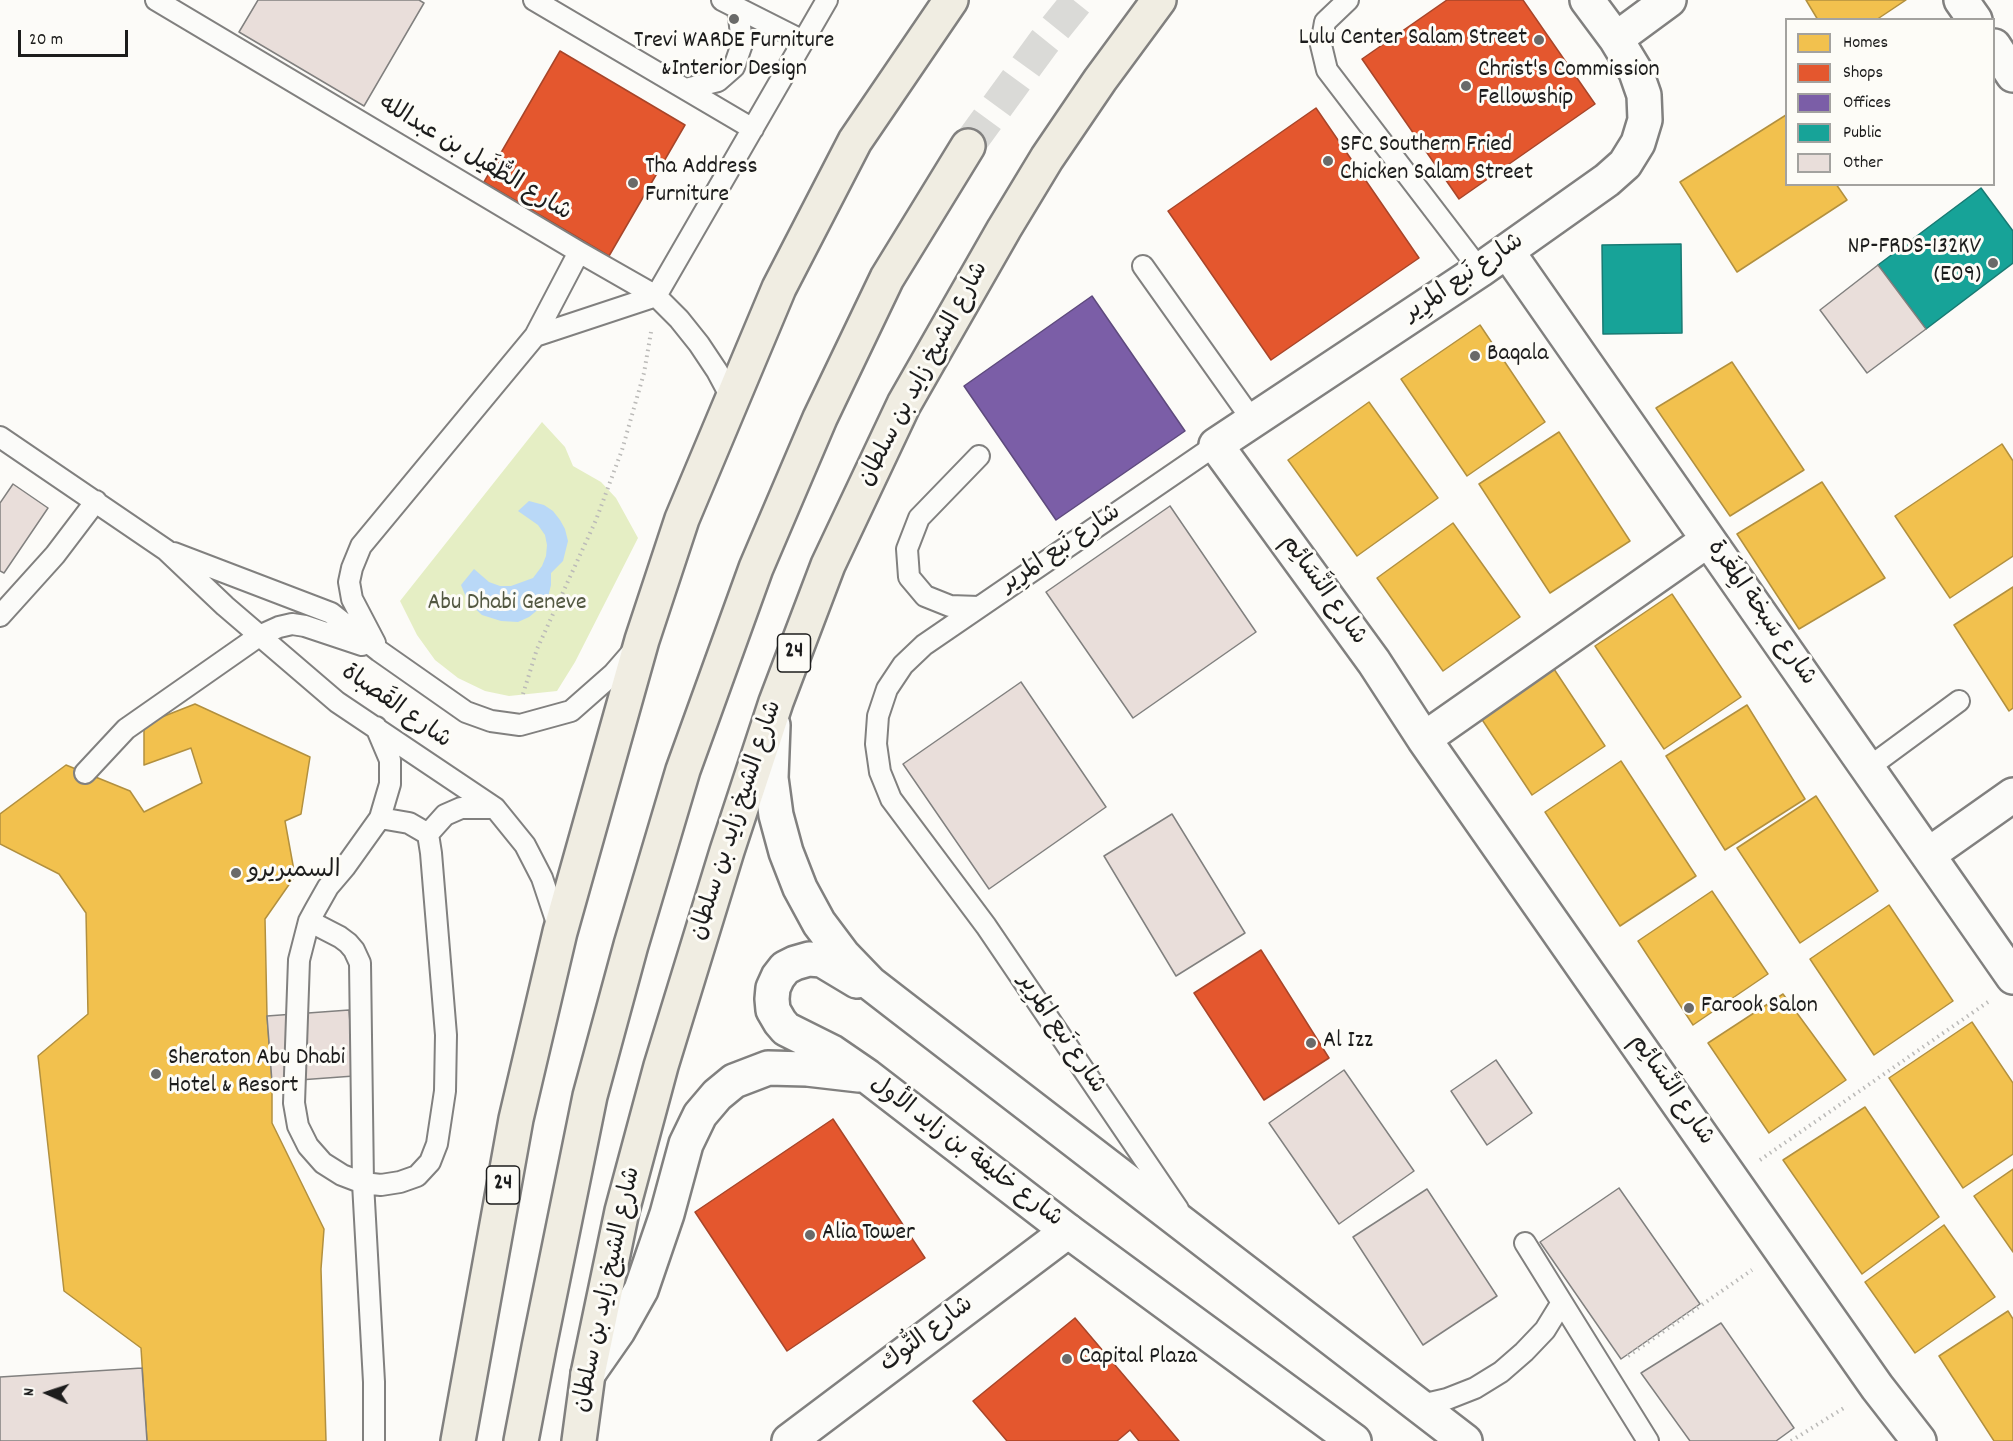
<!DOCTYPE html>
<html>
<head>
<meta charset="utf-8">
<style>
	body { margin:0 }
	#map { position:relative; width:2013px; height:1441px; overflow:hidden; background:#fcfbf8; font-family:Dekko,sans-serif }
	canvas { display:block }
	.legend { position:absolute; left:1785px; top:18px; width:210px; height:168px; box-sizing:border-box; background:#fdfcf7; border:2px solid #a3a29f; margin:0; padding:8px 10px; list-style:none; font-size:18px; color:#1c1c1c }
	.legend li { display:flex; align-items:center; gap:12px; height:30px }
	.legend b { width:30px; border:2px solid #a3a29f }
	.north { position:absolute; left:18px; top:1363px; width:60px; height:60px; -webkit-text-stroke:4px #fdfcf7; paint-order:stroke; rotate:273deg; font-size:16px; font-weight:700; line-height:24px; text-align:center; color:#1c1c1c }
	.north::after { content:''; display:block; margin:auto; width:21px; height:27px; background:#1c1c1c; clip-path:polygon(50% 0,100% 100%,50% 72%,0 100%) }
	.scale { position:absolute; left:18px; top:30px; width:110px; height:27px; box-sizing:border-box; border:3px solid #1c1c1c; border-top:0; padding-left:8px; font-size:18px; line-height:21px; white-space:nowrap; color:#1c1c1c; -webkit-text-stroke:4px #fdfcf7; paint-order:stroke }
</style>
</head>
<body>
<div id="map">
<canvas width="2013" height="1441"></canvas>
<ul class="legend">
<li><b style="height:16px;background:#f2c14e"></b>Homes</li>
<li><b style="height:16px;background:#e4572e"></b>Shops</li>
<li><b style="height:16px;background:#7b5ea7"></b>Offices</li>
<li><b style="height:16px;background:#17a398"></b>Public</li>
<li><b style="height:16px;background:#e9deda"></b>Other</li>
</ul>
<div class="north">N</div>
<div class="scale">20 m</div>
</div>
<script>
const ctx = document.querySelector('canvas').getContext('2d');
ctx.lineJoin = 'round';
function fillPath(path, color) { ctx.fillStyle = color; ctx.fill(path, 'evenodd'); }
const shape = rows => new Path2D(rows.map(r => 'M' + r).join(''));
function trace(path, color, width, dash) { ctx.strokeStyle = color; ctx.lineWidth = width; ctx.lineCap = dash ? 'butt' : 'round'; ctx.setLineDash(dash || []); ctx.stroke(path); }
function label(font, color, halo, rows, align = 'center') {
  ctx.font = font + ' Dekko,"Playpen Sans Arabic",sans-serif'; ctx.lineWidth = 6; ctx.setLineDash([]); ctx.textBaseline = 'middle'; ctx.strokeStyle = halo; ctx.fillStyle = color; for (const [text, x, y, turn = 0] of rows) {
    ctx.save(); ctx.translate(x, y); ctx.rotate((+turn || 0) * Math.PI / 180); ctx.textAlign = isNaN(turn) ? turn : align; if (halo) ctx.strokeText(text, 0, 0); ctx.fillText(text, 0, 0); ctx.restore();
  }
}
const green = shape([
	[542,422,565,447,573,466,601,482,616,498,638,538,575,662,557,691,509,696,485,691,458,678,435,660,417,635,400,601]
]);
const water = shape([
	[529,501,544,505,553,511,560,520,565,529,568,541,563,561,551,573,551,585,548,597,540,608,529,617,518,622,501,621,482,615,468,602,461,585,474,569,489,582,500,586,511,586,533,578,542,566,546,556,547,545,545,535,538,525,518,511]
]);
const homes = shape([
	[1806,0,1906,0,1876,20,1818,20,1806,0],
	[1786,115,1786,184,1836,184,1847,200,1737,272,1680,182,1786,115],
	[1480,325,1545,422,1467,476,1401,379,1480,325],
	[1732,362,1804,470,1730,516,1656,408,1732,362],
	[1369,402,1438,498,1357,556,1288,460,1369,402],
	[1559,432,1630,541,1550,593,1479,484,1559,432],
	[2002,444,2013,461,2013,556,1950,598,1895,516,2002,444],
	[1822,482,1885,578,1799,629,1737,534,1822,482],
	[1453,523,1520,617,1443,671,1377,578,1453,523],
	[2013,587,2013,708,2009,711,1954,625,2013,587],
	[1672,594,1741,697,1664,749,1595,646,1672,594],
	[1550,663,1605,746,1532,795,1477,712,1550,663],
	[195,704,310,757,301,814,285,821,295,876,265,919,267,1016,272,1082,272,1123,324,1229,321,1269,326,1441,147,1441,141,1348,64,1291,38,1056,88,1014,86,913,59,874,0,844,0,814,66,765,130,791,144,812,202,783,191,748,144,765,144,724,195,704],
	[1747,705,1805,799,1725,850,1666,756,1747,705],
	[1621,761,1696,876,1620,926,1545,812,1621,761],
	[1816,796,1878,891,1800,943,1737,848,1816,796],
	[1712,891,1768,974,1693,1025,1638,941,1712,891],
	[1889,905,1953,1001,1874,1055,1810,959,1889,905],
	[1783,994,1846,1080,1769,1133,1708,1043,1783,994],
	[1972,1022,2013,1083,2013,1154,1963,1188,1889,1078,1972,1022],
	[1865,1107,1939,1217,1862,1274,1783,1160,1865,1107],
	[2013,1169,2013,1252,1974,1196,2013,1169],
	[1944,1225,1995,1297,1915,1353,1865,1282,1944,1225],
	[2008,1311,2013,1319,2013,1441,1994,1441,1939,1356,2008,1311]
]);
const shops = shape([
	[1447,0,1523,0,1595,104,1459,199,1362,59,1447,0],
	[560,51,685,125,609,256,484,182,560,51],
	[1316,108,1419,258,1271,360,1168,211,1316,108],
	[1261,950,1329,1058,1264,1100,1194,993,1261,950],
	[833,1119,925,1258,787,1351,695,1212,833,1119],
	[1075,1318,1154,1411,1179,1441,1139,1441,1130,1430,1117,1441,1007,1441,973,1401,1075,1318]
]);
const offices = shape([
	[1092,296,1185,431,1056,520,964,386,1092,296]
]);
const public = shape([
	[1981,188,2013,231,2013,263,1926,329,1878,265,1981,188],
	[1681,244,1682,333,1603,334,1602,245,1681,244]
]);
const building = shape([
	[258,0,419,0,424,3,364,106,239,32,258,0],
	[1878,265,1926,329,1867,373,1820,310,1878,265],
	[13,484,48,508,4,573,0,571,0,503,13,484],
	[1170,506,1256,632,1133,718,1046,592,1170,506],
	[1021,682,1106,807,989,889,903,764,1021,682],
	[1172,814,1245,933,1176,976,1104,856,1172,814],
	[349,1010,354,1076,272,1082,267,1016,349,1010],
	[1496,1060,1532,1113,1487,1145,1451,1091,1496,1060],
	[1344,1070,1414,1171,1339,1224,1269,1123,1344,1070],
	[1619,1188,1700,1304,1621,1359,1540,1242,1619,1188],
	[1427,1189,1497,1296,1423,1345,1353,1237,1427,1189],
	[1721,1323,1794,1428,1776,1441,1690,1441,1641,1373,1721,1323],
	[142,1368,147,1441,0,1441,0,1377,142,1368]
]);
const highwayTunnel = shape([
	[968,146,1044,42,1078,0]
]);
const path = shape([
	[523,694,537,649,596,520,622,450,644,373,651,332],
	[1760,1160,1988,1002],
	[1628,1356,1752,1270],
	[1791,1441,1847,1406]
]);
const lane = shape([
	[156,0,579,252,656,296,679,319,699,344,717,371,732,399],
	[534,0,753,129],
	[722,0,803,41],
	[1348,0,1325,22,1321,45,1327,70,1480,270],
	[686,89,718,81,734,67,742,44,738,8],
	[1143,266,1253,421],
	[535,336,656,296,827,0],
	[0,437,166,550,225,606,337,702,495,808,525,845,542,878,559,929],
	[174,553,331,613,379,651,466,712,491,721,520,725,571,711,613,674,633,651],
	[979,607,950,606,925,596,909,577,907,549,919,518,979,456],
	[0,616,55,555,96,501],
	[375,643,352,599,349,582,352,568,361,546,535,336,579,252],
	[376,727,390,760,390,784,380,818,345,867,328,887,315,910,309,921,299,960,294,1103,298,1126,308,1146,323,1163,342,1175,363,1183,381,1185,400,1182,417,1176,430,1162,437,1144,445,1091,446,1035,431,853,428,834,445,815,461,808,495,808],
	[1868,768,1959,701],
	[85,773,126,729,259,636,279,627,292,624,305,626,362,645],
	[380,818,409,823,428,834],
	[309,921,340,937,348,943,354,950,360,963,363,1183,374,1382,374,1441],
	[1178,1209,986,926,891,799,880,772,876,744,878,716,887,689,903,665,924,645,1216,445],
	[1525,1243,1648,1441],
	[1417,1406,1447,1399,1475,1388,1501,1372,1524,1352,1545,1330,1561,1304]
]);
const street = shape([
	[1587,0,1616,39,1636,72,1644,95,1645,120,1638,143,1625,164,1607,180,1480,270,1216,445,1374,662,1424,739,1697,1130,1877,1387,1919,1441],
	[1961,0,1975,20],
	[1616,39,1669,0],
	[1994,46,2013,75],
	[1507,251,2013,977],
	[1424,739,1708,540],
	[1928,855,2013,795],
	[789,1441,1068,1231]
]);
const secondary = shape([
	[773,725,771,778,776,815,786,852,800,888,819,923,843,955,870,983,901,1007,1465,1441],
	[857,981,822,960,809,959,795,963,785,968,778,977,773,988,772,999,773,1010,780,1022,786,1029,832,1052,867,1076,1068,1231,1354,1441],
	[588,1374,618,1331,641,1290,667,1214,686,1144,700,1115,717,1095,734,1081,768,1068,807,1069,859,1075]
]);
const primary = shape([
	[579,1441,588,1374,622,1211,661,1066,727,851,776,702,828,565,904,404,1004,229,1047,158,1100,80,1159,0]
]);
const highway = shape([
	[458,1441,516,1119,560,932,642,640,682,519,779,288,855,141,951,0],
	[521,1441,539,1347,590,1096,631,945,683,770,756,568,820,418,887,278,968,146]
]);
const markers = [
	[734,19,6,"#6a6a69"],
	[1539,40,6,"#6a6a69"],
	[1466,86,6,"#6a6a69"],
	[1328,161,6,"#6a6a69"],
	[633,183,6,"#6a6a69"],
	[1993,263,6,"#6a6a69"],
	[1475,356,6,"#6a6a69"],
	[236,873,6,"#6a6a69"],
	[1689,1008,6,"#6a6a69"],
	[1311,1043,6,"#6a6a69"],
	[156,1074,6,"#6a6a69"],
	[810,1235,6,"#6a6a69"],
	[1067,1359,6,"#6a6a69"]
];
const shields = [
	[794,653,33],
	[503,1185,33]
];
const shieldNames = [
	["24",794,653],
	["24",503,1185]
];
const poiNames = [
	["Lulu Center Salam Street",1527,40,"right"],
	["Trevi WARDE Furniture",734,43,"center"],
	["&Interior Design",734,71,"center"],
	["Christ's Commission",1478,72],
	["Fellowship",1478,100],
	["SFC Southern Fried",1340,147],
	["Chicken Salam Street",1340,175],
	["Tha Address",645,169],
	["Furniture",645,197],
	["NP-FRDS-132KV",1981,249,"right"],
	["(E09)",1981,277,"right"],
	["Baqala",1487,356],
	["السمبريرو",248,873],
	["Farook Salon",1701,1008],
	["Al Izz",1323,1043],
	["Sheraton Abu Dhabi",168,1060],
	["Hotel & Resort",168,1088],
	["Alia Tower",822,1235],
	["Capital Plaza",1079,1359]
];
const streetNames = [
	["شارع الطُّفَيل بن عبدالله",474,160,31],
	["شارع نَبع المرِير",1465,279,-34],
	["شارع الشيخ زايد بن سلطان",925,375,-62],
	["شارع نَبع المرِير",1062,550,-34],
	["شارع النَّسَائِم",1322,591,54],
	["شارع سَبخة المِغَرة",1760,614,55],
	["شارع القَصباة",395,708,35],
	["شارع الشيخ زايد بن سلطان",738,821,-72],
	["شارع نَبع المرِير",1060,1035,56],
	["شارع النَّسَائِم",1670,1091,55],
	["شارع خليفة بن زايد الأول",965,1153,37],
	["شارع الشيخ زايد بن سلطان",609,1290,-78],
	["شارع التُّوك",928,1336,-37]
];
const parkNames = [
	["Abu Dhabi Geneve",507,605]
];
fillPath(green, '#e5eec4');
fillPath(water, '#b9d8f7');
fillPath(homes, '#f2c14e');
trace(homes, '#b2903f', 1.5);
fillPath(shops, '#e4572e');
trace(shops, '#a84529', 1.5);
fillPath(offices, '#7b5ea7');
trace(offices, '#5e4a7d', 1.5);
fillPath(public, '#17a398');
trace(public, '#187a73', 1.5);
fillPath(building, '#e9deda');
trace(building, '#81807f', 1.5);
trace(highwayTunnel, '#dadad7', 33, [33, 16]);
trace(lane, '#81807f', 24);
trace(street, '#81807f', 38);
trace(secondary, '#81807f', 38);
trace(primary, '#81807f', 38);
trace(highway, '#81807f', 38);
trace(path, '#bbbab8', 4, [1.5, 4.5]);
trace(lane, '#fbfbf9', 20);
trace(street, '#fbfbf9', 33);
trace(secondary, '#fbfbf9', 33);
trace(primary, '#f0ede2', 33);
trace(highway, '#f0ede2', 33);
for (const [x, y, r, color] of markers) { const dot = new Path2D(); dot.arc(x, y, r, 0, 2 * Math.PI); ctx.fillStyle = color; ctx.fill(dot); trace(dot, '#fdfcf7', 2); }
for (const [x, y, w] of shields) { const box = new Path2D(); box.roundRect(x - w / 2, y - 19, w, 38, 4.5); ctx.fillStyle = '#fdfcf7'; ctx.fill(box); trace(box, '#1c1c1c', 1.5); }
label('bold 22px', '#1c1c1c', null, shieldNames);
label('24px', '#1c1c1c', '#fdfcf7', poiNames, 'left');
label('24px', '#1c1c1c', '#fdfcf7', streetNames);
label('24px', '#535842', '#fdfcf7', parkNames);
</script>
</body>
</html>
